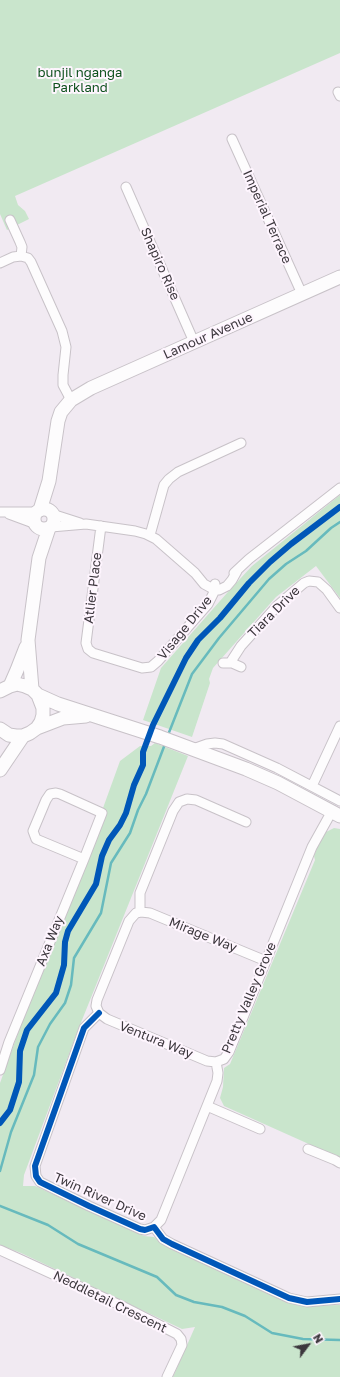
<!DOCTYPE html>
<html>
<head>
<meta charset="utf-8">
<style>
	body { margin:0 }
	#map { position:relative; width:340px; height:1377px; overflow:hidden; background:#f1eaf2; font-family:"Golos Text",sans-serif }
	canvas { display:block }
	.north { position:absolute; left:288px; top:1325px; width:40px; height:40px; -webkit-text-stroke:3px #fef5fe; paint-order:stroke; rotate:58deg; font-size:11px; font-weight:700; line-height:16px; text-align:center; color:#3c373d }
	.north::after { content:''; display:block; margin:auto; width:14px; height:18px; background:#3c373d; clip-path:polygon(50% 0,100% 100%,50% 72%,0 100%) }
</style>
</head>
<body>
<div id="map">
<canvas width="340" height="1377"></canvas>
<div class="north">N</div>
</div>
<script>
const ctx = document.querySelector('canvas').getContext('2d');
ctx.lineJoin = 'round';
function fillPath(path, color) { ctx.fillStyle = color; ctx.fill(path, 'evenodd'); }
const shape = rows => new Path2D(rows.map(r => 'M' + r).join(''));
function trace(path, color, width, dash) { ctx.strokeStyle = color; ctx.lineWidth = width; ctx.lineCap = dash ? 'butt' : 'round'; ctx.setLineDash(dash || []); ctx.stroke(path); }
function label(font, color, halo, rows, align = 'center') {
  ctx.font = font + ' "Golos Text",sans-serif'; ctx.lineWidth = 4; ctx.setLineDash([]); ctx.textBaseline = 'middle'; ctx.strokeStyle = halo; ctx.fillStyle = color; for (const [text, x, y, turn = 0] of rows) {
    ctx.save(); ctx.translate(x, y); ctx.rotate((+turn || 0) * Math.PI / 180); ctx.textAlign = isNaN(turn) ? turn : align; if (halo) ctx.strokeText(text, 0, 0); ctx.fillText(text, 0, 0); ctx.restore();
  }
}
const green = shape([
	[0,0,340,0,340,53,15,196,18,205,25,211,29,219,7,230,0,214],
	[340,495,340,598,316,566,276,597,213,668,209,679,210,683,192,737,143,720,161,668,227,593,252,566],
	[155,743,188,756,78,1030,24,1175,23,1186,35,1186,144,1236,154,1237,165,1246,287,1302,300,1306,340,1305,340,1377,173,1377,195,1327,182,1329,21,1253,0,1245,0,1083,22,1022,105,819,105,814,103,808,120,761,140,746,151,746],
	[334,828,340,829,340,1158,224,1106,220,1098,223,1087,224,1068,230,1064,315,860,314,856,319,843,326,832]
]);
const stream = shape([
	[168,735,192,674,219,638,269,579,286,564,306,551,331,528,340,522],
	[0,1171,11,1132,34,1075,38,1047,50,1024,65,1003,71,985,74,958,101,913,111,863,130,833,138,810,146,794,165,744],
	[0,1206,48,1225,78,1244,157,1277,176,1295,194,1302,222,1307,245,1316,272,1333,303,1339,340,1340]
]);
const street = shape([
	[338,92,340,96],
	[232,139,302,294],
	[126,187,194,342],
	[10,220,20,242,22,247,21,256,28,258,31,262,62,331,66,347,63,375,63,385,71,400],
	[0,263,13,257,21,256],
	[0,512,38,512],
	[9,514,36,524],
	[52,514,80,523],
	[101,526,86,643,88,649,93,653,142,668,151,667,158,661,208,604,215,590,215,584],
	[51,527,86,524,135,531,146,534,156,539,195,573,204,584,215,590,219,590,227,586,232,580,237,571],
	[150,535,164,485,169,479,178,472,241,443],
	[234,573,249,559,340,488],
	[223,663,232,663,241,667],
	[230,663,241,646,277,606,304,583,309,581,318,582,327,590,340,608],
	[193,749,207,744,215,743,223,744,277,768,340,801],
	[312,786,340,726],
	[140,912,140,893,173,811,179,802,187,799,196,800,246,822],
	[99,1013,84,1028,35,1166,36,1176,40,1182,89,1206,140,1229,145,1230,154,1227,163,1239,172,1244,289,1298,307,1302,340,1299],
	[216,1062,207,1061,107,1019,99,1013,96,1006,97,1000,129,921,136,913,141,912,150,913,266,961],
	[0,1070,9,1042,84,859,102,813,60,794,56,793,50,794,46,800,33,831,36,839,84,859],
	[207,1106,260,1129],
	[308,1149,335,1160,340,1163],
	[154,1227,161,1220,217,1081,218,1073,216,1062,224,1059,229,1052,312,847,332,811],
	[0,1250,122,1306,177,1334,181,1339,182,1345,167,1377]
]);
const secondary = shape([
	'34 519a10 10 0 1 1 20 0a10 10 0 1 1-20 0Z',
	[40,510,49,481,58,421,61,412,71,400,91,388,340,277],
	[10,686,17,670,26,647],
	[32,689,28,640,39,558,49,528],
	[0,691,10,686,17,684,25,686,32,689,38,695,43,708,43,715,41,722,37,728,30,733,23,736,16,736,9,735,0,729],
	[38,695,58,704,160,737,246,769,278,783,340,816],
	[37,728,63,718,86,716],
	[0,770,23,736]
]);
const cycleway = shape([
	[99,1013,84,1028,35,1166,36,1176,40,1182,89,1206,140,1229,145,1230,154,1227,163,1239,172,1244,289,1298,307,1302,340,1299],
	[0,1123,10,1110,19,1082,20,1051,27,1030,56,993,64,965,65,942,68,931,96,884,102,856,109,840,120,825,126,813,134,785,143,765,143,752,153,725,186,658,198,640,220,618,249,583,270,562,291,544,340,507]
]);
const parkNames = [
	["bunjil nganga",80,73],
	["Parkland",80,88]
];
const streetNames = [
	["Imperial Terrace",267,217,66],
	["Shapiro Rise",160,264,66],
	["Lamour Avenue",208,336,-24],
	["Atlier Place",93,588,-83],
	["Tiara Drive",274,612,-45],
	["Visage Drive",185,628,-51],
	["Mirage Way",203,935,22],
	["Axa Way",50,941,-68],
	["Pretty Valley Grove",249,998,-67],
	["Ventura Way",156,1040,22],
	["Twin River Drive",100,1197,24],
	["Neddletail Crescent",110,1302,26]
];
fillPath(green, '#c9e5cc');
trace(stream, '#67babd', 2.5);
trace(street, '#c8c2c8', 11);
trace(secondary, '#c8c2c8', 15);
trace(street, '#fdfcfd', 9);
trace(secondary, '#fdfcfd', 13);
trace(cycleway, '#0057b8', 6);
label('13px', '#0e511d', '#fef5fe', parkNames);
label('13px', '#3c373d', '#fef5fe', streetNames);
</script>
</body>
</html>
